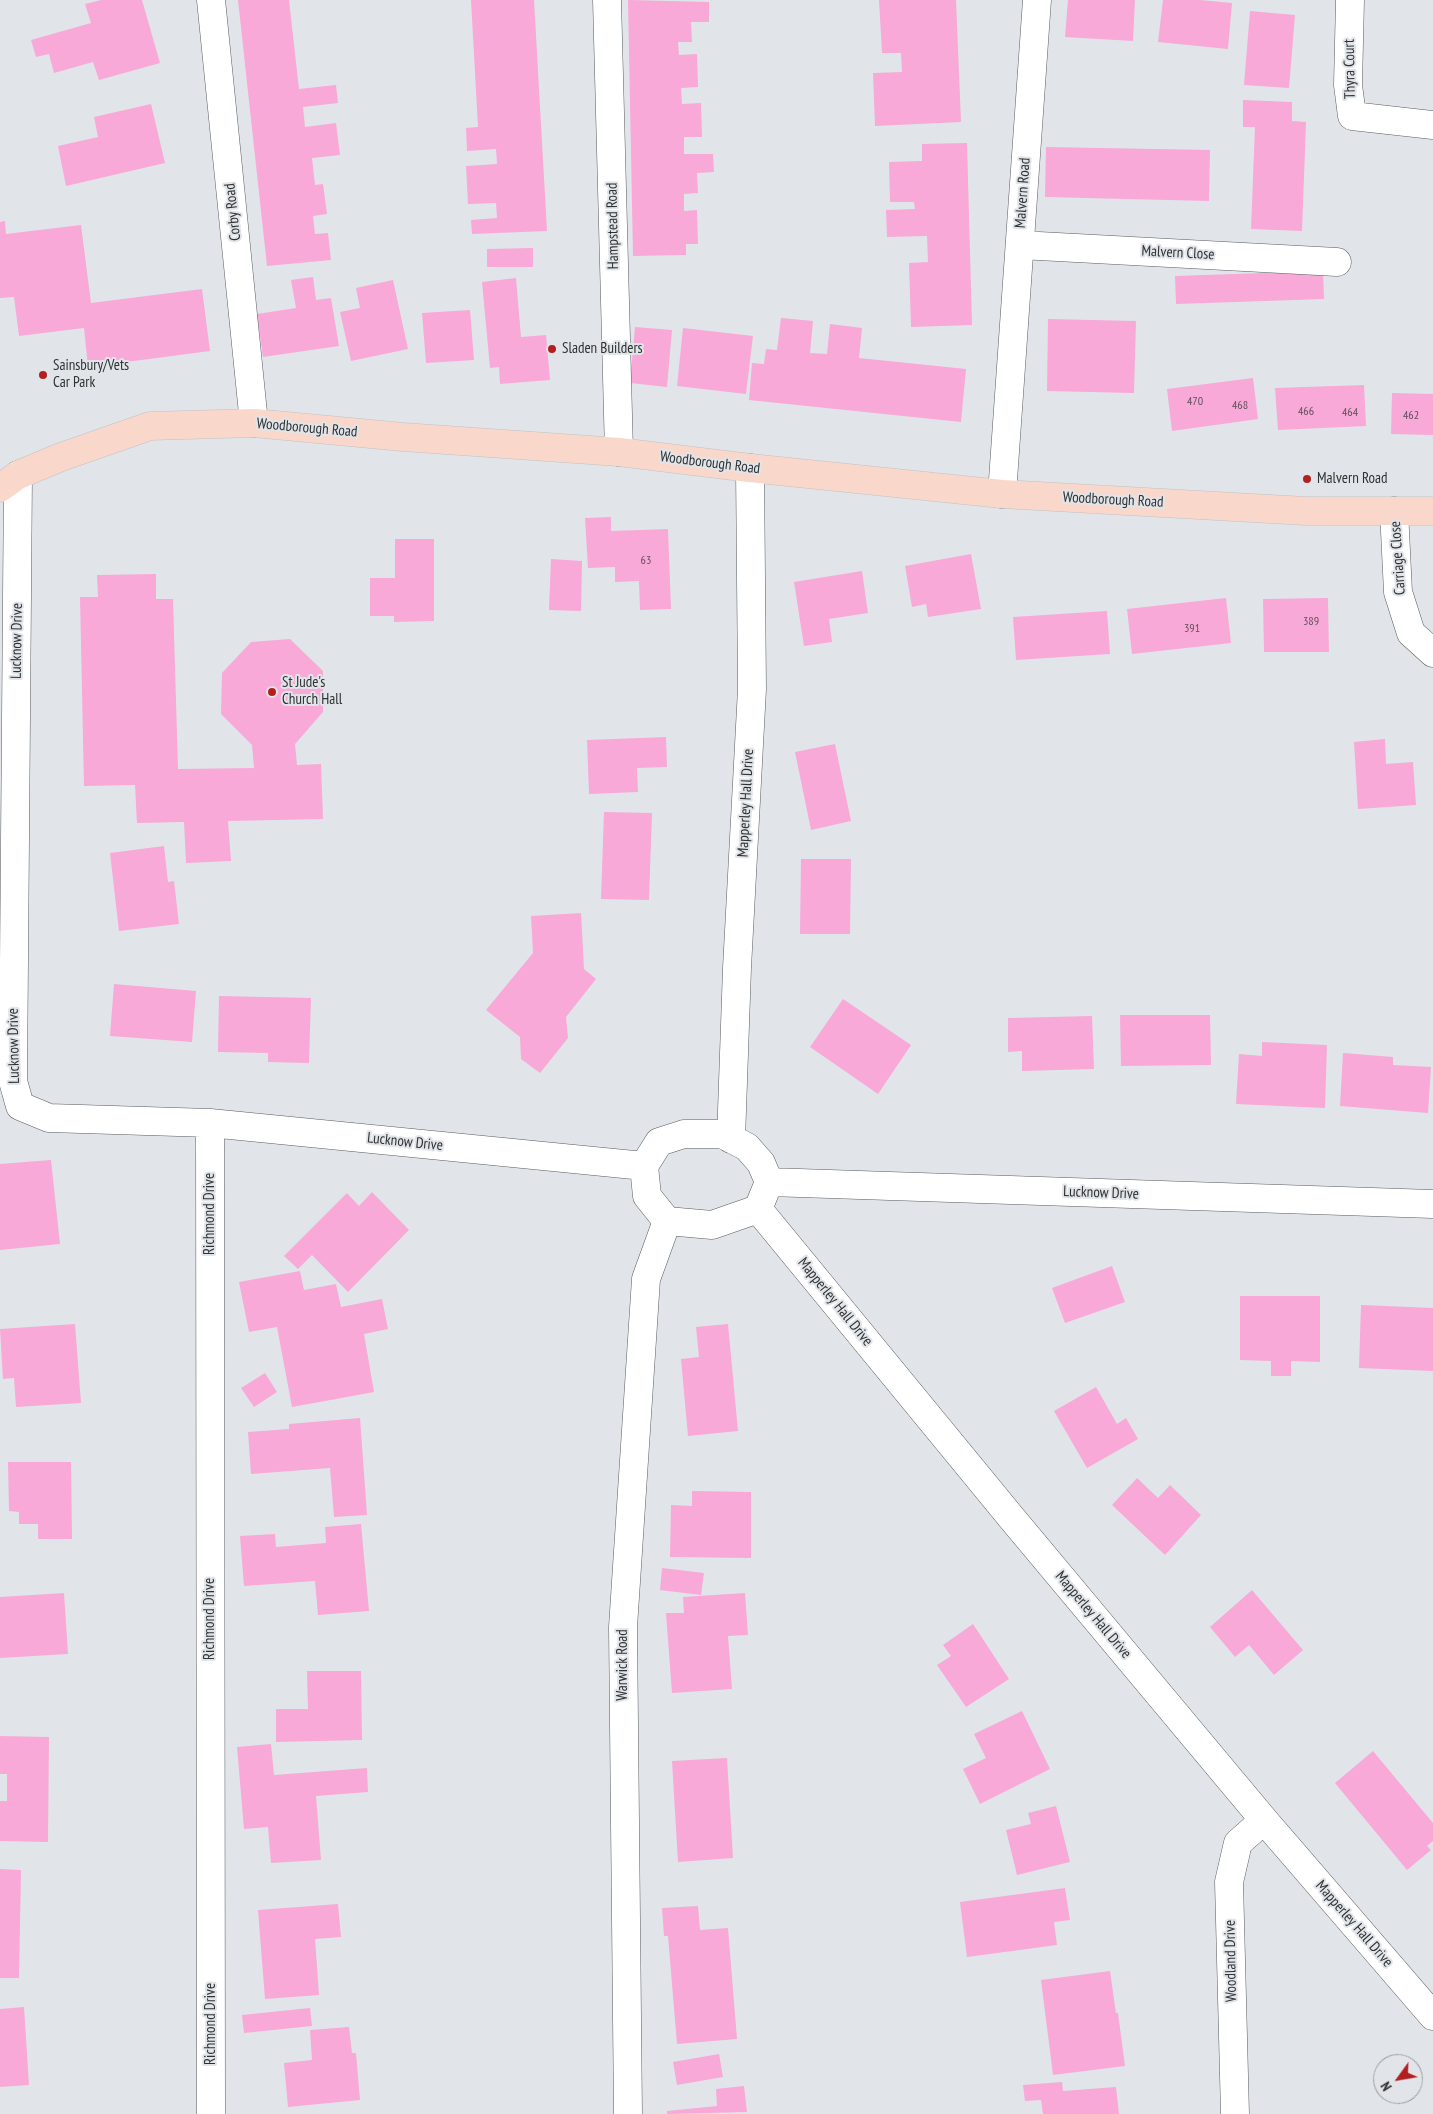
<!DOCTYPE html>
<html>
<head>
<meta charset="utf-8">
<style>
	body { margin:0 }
	#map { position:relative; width:1433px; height:2114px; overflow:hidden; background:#e1e5e9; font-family:"PT Sans Narrow",sans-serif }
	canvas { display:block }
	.north { position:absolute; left:1373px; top:2054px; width:50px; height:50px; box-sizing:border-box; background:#e1e5e9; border:1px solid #9a9da0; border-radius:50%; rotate:238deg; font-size:14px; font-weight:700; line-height:20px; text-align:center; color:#2f3132 }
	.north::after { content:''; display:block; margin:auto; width:18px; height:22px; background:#b1201f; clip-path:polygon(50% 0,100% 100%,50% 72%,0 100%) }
</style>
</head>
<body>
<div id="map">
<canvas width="1433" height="2114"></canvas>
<div class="north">N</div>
</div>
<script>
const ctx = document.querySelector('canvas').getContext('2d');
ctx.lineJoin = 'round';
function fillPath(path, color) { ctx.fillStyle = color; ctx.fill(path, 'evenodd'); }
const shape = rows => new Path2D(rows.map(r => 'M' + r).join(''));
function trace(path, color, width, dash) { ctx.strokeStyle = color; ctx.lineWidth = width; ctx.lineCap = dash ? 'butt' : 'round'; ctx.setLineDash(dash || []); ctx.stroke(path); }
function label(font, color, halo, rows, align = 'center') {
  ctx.font = font + ' "PT Sans Narrow",sans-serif'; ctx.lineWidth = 4; ctx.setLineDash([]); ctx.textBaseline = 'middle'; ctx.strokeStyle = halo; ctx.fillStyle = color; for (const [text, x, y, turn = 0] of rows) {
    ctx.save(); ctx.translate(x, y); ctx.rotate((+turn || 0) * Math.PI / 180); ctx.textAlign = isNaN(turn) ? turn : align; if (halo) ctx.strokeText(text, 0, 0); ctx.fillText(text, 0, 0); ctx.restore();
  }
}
const building = shape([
	[101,0,142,0,160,63,99,80,93,62,54,73,49,54,36,57,31,40,91,23,85,4],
	[238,0,289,0,299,89,336,85,338,103,303,107,305,127,336,123,340,155,312,158,315,185,323,184,327,214,313,216,315,234,328,233,331,260,267,266],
	[471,0,534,0,547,231,472,234,471,220,497,218,496,203,468,204,466,166,497,164,496,149,467,151,466,128,478,127],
	[628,0,709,2,709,22,691,22,692,42,678,42,679,55,697,54,698,87,681,88,682,104,701,103,702,137,684,137,684,154,713,154,714,172,697,173,698,193,684,194,684,211,697,210,698,244,686,244,686,255,633,256],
	[879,0,956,0,961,122,875,126,873,73,902,72,901,53,882,53],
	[1068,0,1135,0,1133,41,1065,37],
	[1163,0,1200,0,1232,3,1228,49,1158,42],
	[1250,11,1295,15,1289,88,1244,85],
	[1243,100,1292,102,1292,121,1306,122,1302,231,1251,229,1255,127,1243,127],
	[151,104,165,163,66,186,58,146,98,137,94,117],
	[967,143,972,325,911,327,909,263,928,262,927,236,887,237,886,210,915,209,914,202,890,202,889,162,922,161,922,144],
	[1046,147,1210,150,1209,201,1045,197],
	[5,221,6,234,81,225,91,303,202,289,210,351,88,367,84,328,19,336,14,297,0,298,0,222],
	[533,248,533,267,487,267,487,249],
	[1323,271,1324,299,1176,304,1175,276],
	[313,277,316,300,331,298,339,346,263,357,257,314,296,308,291,280],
	[516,278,521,337,546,335,550,380,500,384,499,367,490,368,482,282],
	[393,280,408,349,351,361,340,312,360,308,356,288],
	[470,310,474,360,426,363,422,313],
	[781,318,813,321,810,353,827,354,830,324,862,328,859,358,966,369,961,422,749,400,752,363,764,364,766,349,777,350],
	[1048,319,1136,321,1134,393,1047,391],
	[635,327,672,330,667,387,630,383],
	[683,328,753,336,746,394,677,386],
	[1253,378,1258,419,1172,431,1167,389],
	[1364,385,1366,426,1278,430,1275,388],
	[1392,393,1433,394,1433,435,1391,434],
	[611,517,611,531,668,529,671,609,640,610,639,581,615,582,615,567,588,568,585,518],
	[395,539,434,539,434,621,394,622,394,616,370,616,370,578,395,578],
	[971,554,981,609,928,617,926,604,912,607,905,566],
	[551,559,582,561,581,611,549,610],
	[862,571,868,613,829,619,832,642,804,646,794,582],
	[156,574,156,599,173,599,178,769,254,768,252,745,221,714,222,673,251,642,290,639,323,671,323,712,295,744,297,765,321,764,323,819,228,821,231,861,186,863,184,822,137,823,135,785,84,786,80,597,98,597,97,575],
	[1226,598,1231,643,1132,654,1127,609],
	[1328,598,1329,652,1264,652,1263,599],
	[1107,611,1110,654,1016,660,1013,617],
	[666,737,667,767,637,768,638,792,589,794,587,740],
	[1385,739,1386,764,1413,762,1416,805,1358,809,1354,742],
	[835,744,851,821,811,830,795,752],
	[604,812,652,813,649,900,601,899],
	[164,846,168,882,174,881,179,924,119,931,110,853],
	[801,859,851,859,850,934,800,934],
	[581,913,584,969,596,979,566,1017,568,1038,540,1073,521,1059,520,1037,486,1010,533,953,531,916],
	[114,984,196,991,192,1042,110,1036],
	[219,996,311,998,309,1063,268,1062,268,1053,218,1052],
	[843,999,911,1045,878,1094,810,1047],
	[1120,1015,1210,1015,1211,1065,1121,1066],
	[1092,1016,1094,1069,1022,1071,1022,1051,1008,1052,1008,1018],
	[1262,1042,1327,1045,1325,1108,1236,1104,1239,1054,1262,1056],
	[1343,1053,1393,1057,1393,1065,1431,1067,1428,1113,1340,1106],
	[51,1160,60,1244,0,1250,0,1164],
	[372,1192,409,1230,348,1292,312,1255,298,1269,284,1256,347,1193,359,1206],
	[1112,1266,1125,1302,1065,1323,1052,1288],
	[300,1271,304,1290,336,1284,341,1307,382,1299,388,1329,364,1334,374,1392,292,1407,277,1327,249,1332,239,1282],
	[1240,1296,1320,1296,1320,1362,1291,1361,1291,1376,1271,1376,1271,1361,1240,1360],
	[1361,1305,1433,1308,1433,1371,1359,1368],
	[75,1324,81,1403,16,1407,14,1378,3,1379,0,1329],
	[728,1324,738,1431,688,1436,681,1359,699,1357,696,1327],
	[265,1373,277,1392,254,1407,241,1388],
	[1096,1387,1117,1424,1126,1418,1138,1439,1087,1468,1054,1411],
	[360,1418,367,1515,334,1517,330,1468,251,1474,248,1432,289,1429,289,1424],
	[8,1462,71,1462,72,1539,38,1539,38,1524,19,1524,19,1512,9,1511],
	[1137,1478,1158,1498,1170,1485,1201,1515,1165,1555,1112,1505],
	[692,1491,751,1492,751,1558,670,1557,671,1505,692,1506],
	[361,1524,369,1611,318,1615,315,1581,244,1586,240,1536,275,1534,276,1547,326,1543,325,1527],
	[662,1568,704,1573,701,1595,660,1590],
	[1252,1590,1303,1650,1274,1675,1249,1645,1235,1657,1210,1627],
	[64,1593,68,1654,0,1658,0,1597],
	[745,1593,748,1635,728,1636,732,1689,672,1693,666,1613,684,1613,683,1597],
	[973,1624,1009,1679,966,1707,937,1665,951,1656,943,1645],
	[307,1671,361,1671,362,1740,276,1742,276,1709,308,1709],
	[1022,1711,1050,1769,980,1804,963,1769,986,1758,974,1734],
	[0,1736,49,1737,48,1842,0,1841,0,1801,7,1801,7,1774,0,1774],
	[271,1744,274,1775,367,1768,368,1792,316,1796,321,1860,271,1863,268,1827,244,1829,237,1747],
	[1373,1751,1433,1823,1433,1841,1427,1846,1431,1850,1407,1870,1335,1783],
	[727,1758,733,1858,678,1862,672,1761],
	[1056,1806,1070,1862,1017,1875,1006,1830,1031,1824,1028,1813],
	[0,1869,21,1870,19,1978,0,1978],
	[1065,1888,1070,1920,1054,1922,1057,1945,967,1957,960,1902],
	[338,1904,341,1937,315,1939,319,1995,265,1999,258,1910],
	[698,1906,700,1930,728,1928,737,2039,677,2044,668,1936,664,1936,662,1908],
	[1110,1971,1116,2013,1118,2013,1125,2066,1053,2075,1041,1980],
	[24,2007,29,2085,0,2087,0,2009],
	[310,2008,312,2026,244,2033,242,2015],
	[349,2027,352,2053,356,2053,360,2100,288,2107,284,2063,312,2060,310,2030],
	[719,2054,723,2077,677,2085,673,2062],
	[1062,2082,1063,2091,1116,2087,1119,2114,1043,2114,1041,2100,1025,2101,1023,2085],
	[744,2086,747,2112,667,2114,667,2111,717,2106,716,2089]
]);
const minor = shape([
	[211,0,254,423],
	[607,0,619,452],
	[1350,0,1348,85,1352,116,1433,125],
	[1020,245,1337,262],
	[18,475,13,1081,20,1106,49,1118,210,1123,644,1166],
	[1002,494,1037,0],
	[1394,511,1398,592,1411,633,1433,653],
	[210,1123,211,2114],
	[684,1134,722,1134,747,1147,761,1163,769,1182,758,1209,712,1225,667,1221,647,1196,644,1166,659,1142,684,1134],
	[731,1139,737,968,752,689,750,468],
	[769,1182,1433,1204],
	[758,1209,1010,1516,1264,1820,1433,2016],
	[628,2114,623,1627,646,1279,667,1221],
	[1235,2114,1229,1882,1238,1843,1264,1820]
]);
const major = shape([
	[0,488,18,475,61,457,150,426,254,423,403,437,619,452,750,468,1002,494,1306,511,1433,511]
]);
const markers = [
	[552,349,5,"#b1201f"],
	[43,375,5,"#b1201f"],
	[1307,479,5,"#b1201f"],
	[272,692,5,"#b1201f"]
];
const numberNames = [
	["470",1195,402],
	["468",1240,406],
	["466",1306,412],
	["464",1350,413],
	["462",1411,416],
	["63",646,561],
	["389",1311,622],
	["391",1192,629]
];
const streetNames = [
	["Thyra Court",1350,69,-91],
	["Malvern Road",1023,193,-86],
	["Corby Road",233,212,-96],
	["Hampstead Road",613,226,-91],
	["Malvern Close",1178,253,3],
	["Woodborough Road",307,428,5],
	["Woodborough Road",710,463,7],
	["Woodborough Road",1113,500,3],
	["Carriage Close",1398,558,-94],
	["Lucknow Drive",17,641,-89],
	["Mapperley Hall Drive",746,803,-87],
	["Lucknow Drive",14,1046,-91],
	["Lucknow Drive",405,1142,6],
	["Lucknow Drive",1101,1193,2],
	["Richmond Drive",210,1214,-90],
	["Mapperley Hall Drive",835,1302,51],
	["Mapperley Hall Drive",1093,1615,50],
	["Richmond Drive",210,1619,-90],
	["Warwick Road",623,1665,-90],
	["Mapperley Hall Drive",1354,1924,49],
	["Woodland Drive",1231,1961,-91],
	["Richmond Drive",211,2024,-90]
];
const poiNames = [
	["Sladen Builders",562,349],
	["Sainsbury/Vets",53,366],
	["Car Park",53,383],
	["Malvern Road",1317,479],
	["St Jude's",282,683],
	["Church Hall",282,700]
];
fillPath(building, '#f8a9d7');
trace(minor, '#585c5f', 29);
trace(major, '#c1c1c2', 29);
trace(minor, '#fff', 28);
trace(major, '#f9d8cb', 28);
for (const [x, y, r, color] of markers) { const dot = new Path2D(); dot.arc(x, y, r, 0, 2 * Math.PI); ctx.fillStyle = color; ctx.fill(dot); trace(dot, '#e1e5e9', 2); }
label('12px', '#614f5b', null, numberNames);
label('15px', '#2f3132', '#e1e5e9', streetNames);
label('15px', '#2f3132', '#e1e5e9', poiNames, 'left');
</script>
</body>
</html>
